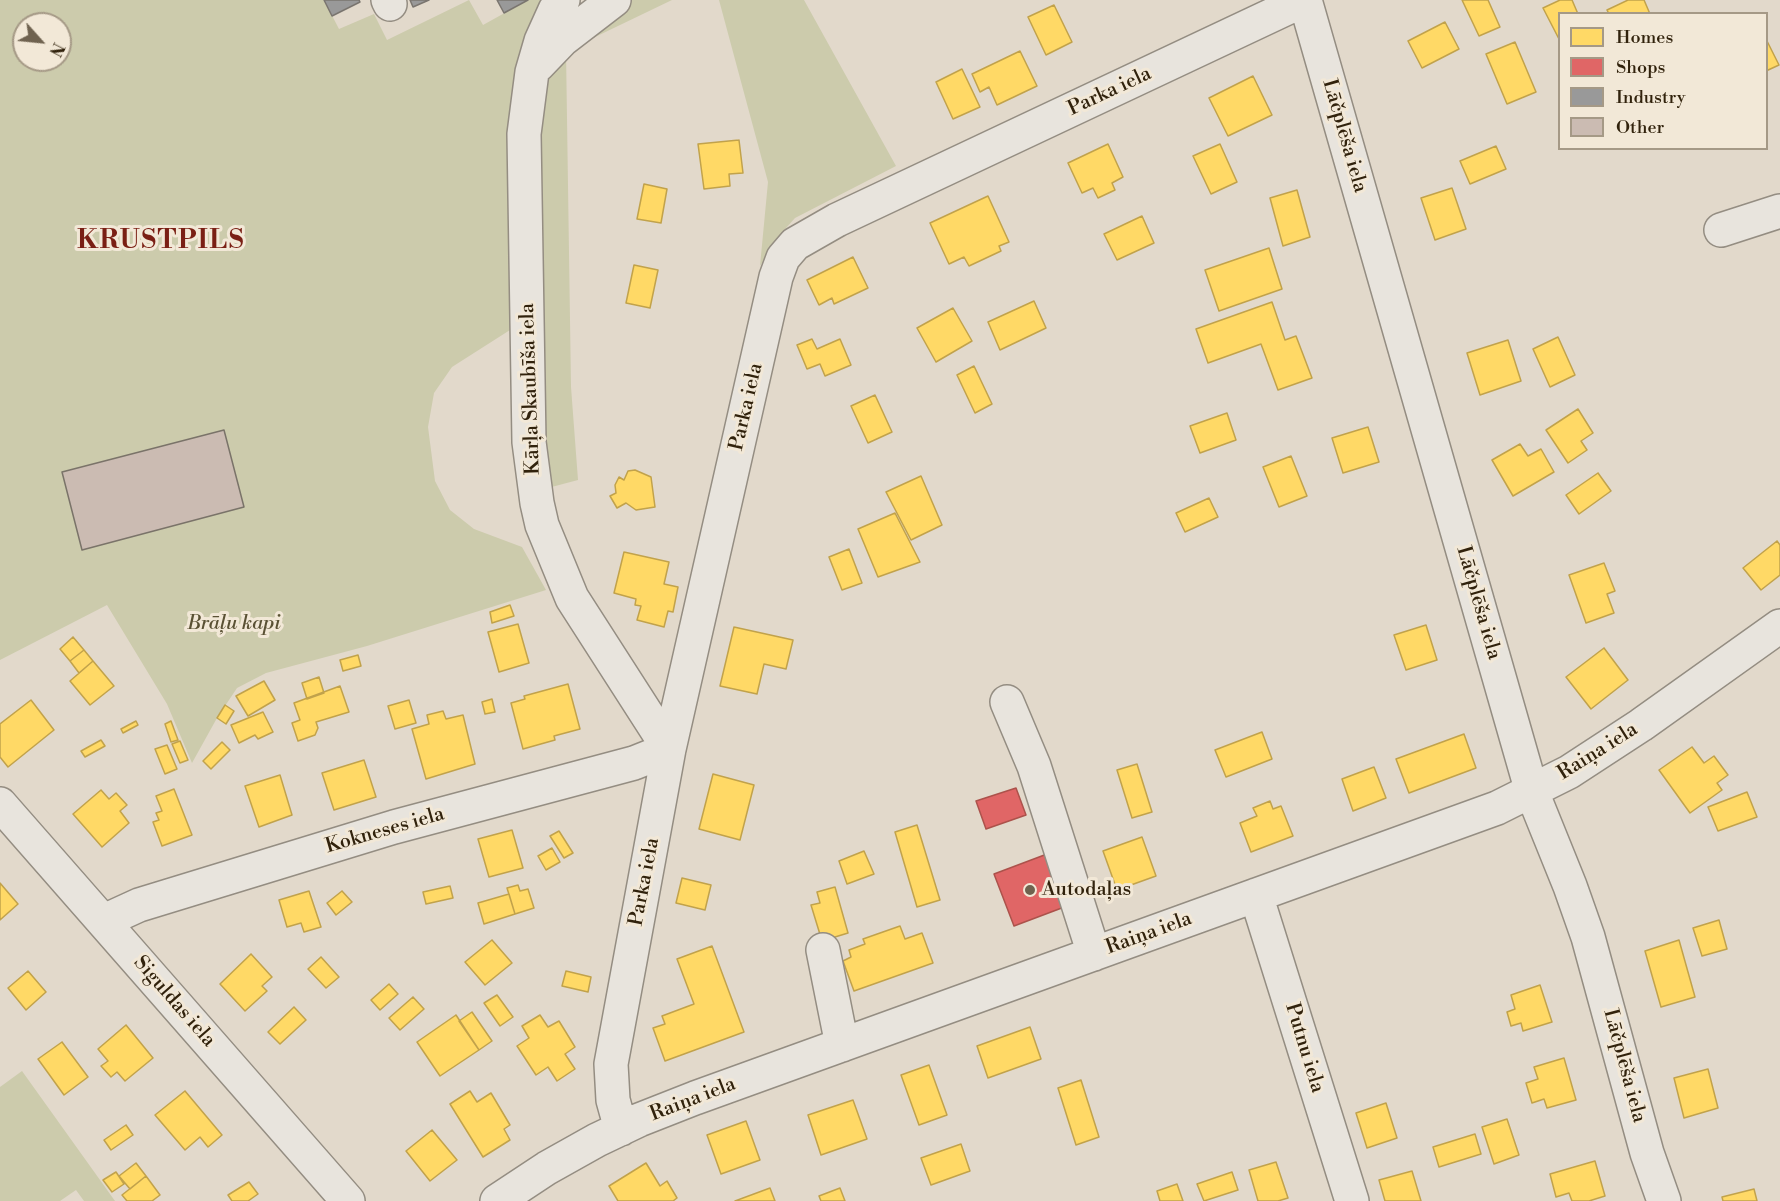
<!DOCTYPE html>
<html>
<head>
<meta charset="utf-8">
<style>
	body { margin:0 }
	#map { position:relative; width:1780px; height:1201px; overflow:hidden; background:#e2d9cb; font-family:"Libre Bodoni",serif }
	canvas { display:block }
	.legend { position:absolute; left:1558px; top:12px; width:210px; height:138px; box-sizing:border-box; background:#f2e8d7; border:2px solid #a59986; margin:0; padding:8px 10px; list-style:none; font-size:18px; color:#31220c }
	.legend li { display:flex; align-items:center; gap:12px; height:30px }
	.legend b { width:30px; border:2px solid #a59986 }
	.north { position:absolute; left:12px; top:12px; width:60px; height:60px; box-sizing:border-box; background:#f2e8d7; border:2px solid #a59986; border-radius:50%; rotate:117deg; font-size:16px; font-weight:700; line-height:24px; text-align:center; color:#31220c }
	.north::after { content:''; display:block; margin:auto; width:21px; height:27px; background:#6f624f; clip-path:polygon(50% 0,100% 100%,50% 72%,0 100%) }
</style>
</head>
<body>
<div id="map">
<canvas width="1780" height="1201"></canvas>
<ul class="legend">
<li><b style="height:16px;background:#ffd966"></b>Homes</li>
<li><b style="height:16px;background:#e06666"></b>Shops</li>
<li><b style="height:16px;background:#999"></b>Industry</li>
<li><b style="height:16px;background:#cbbbb2"></b>Other</li>
</ul>
<div class="north">N</div>
</div>
<script>
const ctx = document.querySelector('canvas').getContext('2d');
ctx.lineJoin = 'round';
function fillPath(path, color) { ctx.fillStyle = color; ctx.fill(path, 'evenodd'); }
const shape = rows => new Path2D(rows.map(r => 'M' + r).join(''));
function trace(path, color, width, dash) { ctx.strokeStyle = color; ctx.lineWidth = width; ctx.lineCap = dash ? 'butt' : 'round'; ctx.setLineDash(dash || []); ctx.stroke(path); }
function label(font, color, halo, rows, align = 'center') {
  ctx.font = font + ' "Libre Bodoni",serif'; ctx.lineWidth = 6; ctx.setLineDash([]); ctx.textBaseline = 'middle'; ctx.strokeStyle = halo; ctx.fillStyle = color; for (const [text, x, y, turn = 0] of rows) {
    ctx.save(); ctx.translate(x, y); ctx.rotate((+turn || 0) * Math.PI / 180); ctx.textAlign = isNaN(turn) ? turn : align; if (halo) ctx.strokeText(text, 0, 0); ctx.fillText(text, 0, 0); ctx.restore();
  }
}
const green = shape([
	[0,0,324,0,339,29,374,14,387,40,469,0,483,25,528,0,550,0,521,323,452,367,434,393,428,427,435,481,450,510,474,529,522,547,546,590,367,646,266,673,237,688,217,718,192,763,167,704,107,605,0,660],
	[24,24,60,24,60,60,24,60],
	[626,0,672,0,566,51,571,387,578,480,544,489,537,116,552,60],
	[719,0,804,0,896,166,795,218,777,238,760,266,768,182],
	[22,1071,95,1173,115,1201,84,1201,76,1190,60,1201,0,1201,0,1087]
]);
const homes = shape([
	[1462,0,1488,0,1500,27,1479,36,1462,0],
	[1560,0,1572,0,1578,14,1560,14,1560,41,1543,8,1560,0],
	[1628,0,1644,0,1650,14,1609,14,1607,10,1628,0],
	[1054,5,1072,42,1046,55,1028,17,1054,5],
	[1445,22,1459,49,1422,68,1408,41,1445,22],
	[1766,39,1779,65,1766,71,1766,39],
	[1515,42,1536,92,1507,104,1486,54,1515,42],
	[1020,51,1037,86,997,105,989,87,980,92,972,74,1020,51],
	[962,69,980,107,953,119,936,82,962,69],
	[1253,76,1272,115,1228,136,1209,98,1253,76],
	[739,140,743,173,729,174,730,186,704,189,698,144,739,140],
	[1108,144,1123,177,1112,183,1115,190,1098,198,1093,188,1082,193,1068,163,1108,144],
	[1220,144,1237,182,1211,194,1193,156,1220,144],
	[1496,146,1506,169,1470,184,1460,161,1496,146],
	[644,184,667,189,661,223,637,219,644,184],
	[1452,188,1466,229,1435,240,1421,198,1452,188],
	[1297,190,1310,237,1283,246,1270,198,1297,190],
	[988,196,1009,242,999,246,1001,251,969,266,964,257,949,264,930,223,988,196],
	[1142,216,1154,243,1117,260,1104,234,1142,216],
	[1269,248,1282,289,1219,311,1205,270,1269,248],
	[853,257,868,288,834,304,832,298,819,305,807,280,853,257],
	[634,265,658,270,650,308,626,303,634,265],
	[1034,301,1046,328,1000,350,988,322,1034,301],
	[1272,302,1285,340,1296,336,1312,378,1278,390,1261,344,1208,363,1196,329,1272,302],
	[953,308,972,341,936,362,917,328,953,308],
	[1558,337,1575,375,1550,387,1533,349,1558,337],
	[812,339,817,349,840,339,851,365,825,376,820,364,807,369,797,345,812,339],
	[1508,340,1521,381,1480,395,1467,353,1508,340],
	[974,366,992,404,975,413,957,375,974,366],
	[875,395,892,432,868,443,851,406,875,395],
	[1578,409,1593,433,1581,441,1587,450,1568,463,1546,430,1578,409],
	[1227,413,1236,440,1200,453,1190,426,1227,413],
	[1368,427,1379,462,1343,473,1332,438,1368,427],
	[1520,444,1528,456,1541,449,1554,472,1513,496,1492,460,1520,444],
	[1291,456,1307,496,1279,507,1263,467,1291,456],
	[635,470,651,477,655,507,636,510,626,503,617,508,610,496,616,493,615,485,619,477,624,480,628,471,635,470],
	[1598,473,1611,491,1579,514,1566,495,1598,473],
	[921,476,942,525,911,540,886,492,921,476],
	[1209,498,1218,517,1185,532,1176,513,1209,498],
	[895,513,920,562,878,577,858,529,895,513],
	[1777,541,1780,545,1780,575,1761,590,1743,568,1777,541],
	[849,549,862,583,842,590,829,557,849,549],
	[624,552,669,562,664,584,678,587,673,612,668,611,664,627,637,620,641,606,635,605,636,599,614,593,624,552],
	[1604,563,1615,591,1607,594,1614,613,1586,623,1569,575,1604,563],
	[510,605,514,616,492,623,490,612,510,605],
	[518,624,529,663,499,672,488,632,518,624],
	[1426,625,1437,660,1406,670,1394,635,1426,625],
	[734,627,793,640,786,669,764,664,757,694,720,686,734,627],
	[73,637,84,650,70,661,60,649,73,637],
	[1604,648,1628,680,1591,709,1566,677,1604,648],
	[84,650,93,661,79,673,70,661,84,650],
	[358,655,361,666,343,671,340,660,358,655],
	[93,661,114,686,90,705,70,681,93,661],
	[319,677,324,693,307,699,302,683,319,677],
	[264,681,275,700,248,716,236,696,264,681],
	[568,684,580,729,554,736,555,740,523,749,511,703,525,699,524,696,568,684],
	[340,686,349,712,316,722,318,728,315,735,298,741,292,723,300,720,294,703,340,686],
	[492,699,495,712,485,714,482,702,492,699],
	[31,700,54,730,8,767,0,757,0,724,31,700],
	[409,700,416,723,395,729,388,706,409,700],
	[225,705,234,711,226,724,217,718,225,705],
	[443,711,446,719,463,715,475,764,426,779,412,729,429,724,427,715,443,711],
	[263,712,273,732,258,739,255,735,239,743,231,725,263,712],
	[136,721,138,725,123,733,121,729,136,721],
	[171,721,178,740,171,742,165,724,171,721],
	[1262,732,1272,759,1226,777,1215,750,1262,732],
	[1464,734,1476,768,1409,793,1396,759,1464,734],
	[101,740,105,746,85,757,81,751,101,740],
	[180,741,188,760,180,763,172,744,180,741],
	[222,742,230,750,211,769,203,761,222,742],
	[167,745,177,769,165,774,155,749,167,745],
	[1692,747,1704,763,1714,756,1728,775,1717,783,1722,790,1690,813,1659,770,1692,747],
	[364,760,376,797,334,810,322,773,364,760],
	[1137,764,1152,812,1132,818,1117,770,1137,764],
	[1374,767,1386,798,1353,811,1342,779,1374,767],
	[713,774,754,785,740,840,699,829,713,774],
	[280,775,292,815,259,827,245,786,280,775],
	[174,789,192,835,162,846,153,822,159,820,156,813,162,811,156,796,174,789],
	[101,790,109,799,116,793,127,805,120,811,129,823,102,847,73,814,101,790],
	[1747,792,1757,817,1718,831,1708,807,1747,792],
	[1270,801,1273,809,1281,806,1293,836,1251,852,1240,823,1257,816,1253,808,1270,801],
	[917,825,940,900,917,907,895,832,917,825],
	[512,830,523,868,489,877,478,839,512,830],
	[559,831,573,853,564,858,550,836,559,831],
	[1142,837,1156,876,1117,890,1103,851,1142,837],
	[552,848,560,862,546,870,538,856,552,848],
	[864,851,874,874,847,884,839,861,864,851],
	[682,878,711,885,705,910,676,903,682,878],
	[0,883,18,904,0,920,0,883],
	[518,885,520,891,528,889,534,908,515,914,507,888,518,885],
	[450,886,453,898,426,904,423,892,450,886],
	[835,887,848,933,822,941,811,905,820,903,817,892,835,887],
	[309,891,321,927,304,932,301,923,287,927,279,900,309,891],
	[342,891,352,902,336,915,327,903,342,891],
	[509,894,515,914,484,924,478,903,509,894],
	[1719,920,1727,949,1702,956,1693,928,1719,920],
	[900,926,905,939,922,933,933,963,854,991,843,961,851,957,849,950,865,944,863,939,900,926],
	[492,940,512,963,485,985,465,962,492,940],
	[1679,940,1695,997,1661,1007,1645,951,1679,940],
	[712,946,744,1032,665,1061,653,1028,665,1024,662,1016,694,1004,677,959,712,946],
	[251,954,272,977,262,986,267,991,245,1011,220,984,251,954],
	[321,957,339,977,326,988,308,969,321,957],
	[28,971,46,992,26,1010,8,988,28,971],
	[566,971,591,977,588,992,562,986,566,971],
	[389,984,398,994,380,1010,371,1000,389,984],
	[1540,985,1552,1022,1523,1031,1521,1023,1511,1026,1507,1012,1515,1009,1511,995,1540,985],
	[497,995,513,1017,500,1026,484,1003,497,995],
	[413,997,424,1009,400,1030,389,1018,413,997],
	[294,1007,306,1020,280,1044,268,1032,294,1007],
	[472,1012,492,1041,479,1050,459,1021,472,1012],
	[456,1015,479,1050,440,1076,417,1042,456,1015],
	[540,1015,548,1027,559,1021,575,1047,565,1054,575,1069,557,1081,548,1067,536,1075,517,1046,529,1038,522,1026,540,1015],
	[126,1025,153,1058,125,1081,117,1072,111,1077,101,1066,108,1061,98,1049,126,1025],
	[1030,1027,1041,1059,988,1078,977,1046,1030,1027],
	[62,1042,88,1077,64,1095,38,1059,62,1042],
	[1564,1058,1576,1100,1547,1108,1544,1099,1532,1103,1526,1083,1538,1079,1534,1067,1564,1058],
	[929,1065,947,1115,919,1125,901,1075,929,1065],
	[1708,1069,1718,1108,1684,1118,1674,1078,1708,1069],
	[1081,1080,1099,1137,1076,1145,1058,1088,1081,1080],
	[185,1091,222,1135,208,1147,200,1137,185,1150,155,1115,185,1091],
	[470,1091,477,1102,491,1093,510,1125,504,1129,510,1140,483,1157,450,1104,470,1091],
	[853,1100,867,1139,821,1155,808,1115,853,1100],
	[1386,1103,1397,1138,1367,1148,1356,1113,1386,1103],
	[1507,1119,1519,1155,1494,1164,1482,1127,1507,1119],
	[746,1121,760,1160,721,1174,707,1135,746,1121],
	[126,1125,133,1135,111,1150,104,1140,126,1125],
	[432,1130,457,1160,430,1181,406,1151,432,1130],
	[1475,1134,1481,1154,1439,1167,1433,1147,1475,1134],
	[961,1144,970,1171,931,1185,921,1158,961,1144],
	[1595,1161,1605,1196,1589,1201,1572,1201,1569,1193,1556,1197,1550,1174,1595,1161],
	[1276,1162,1288,1198,1278,1201,1258,1201,1249,1170,1276,1162],
	[136,1163,146,1176,130,1189,119,1176,136,1163],
	[646,1163,660,1186,667,1181,677,1198,673,1201,618,1201,609,1186,646,1163],
	[1412,1171,1421,1201,1385,1201,1379,1180,1412,1171],
	[116,1172,124,1184,112,1192,103,1180,116,1172],
	[1232,1172,1238,1190,1204,1201,1197,1184,1232,1172],
	[146,1176,160,1195,152,1201,127,1201,122,1195,146,1176],
	[249,1182,258,1194,248,1201,232,1201,228,1195,249,1182],
	[1177,1184,1183,1201,1160,1201,1157,1191,1177,1184],
	[770,1188,775,1201,735,1201,770,1188],
	[840,1188,845,1201,821,1201,819,1196,840,1188],
	[1754,1189,1757,1201,1723,1201,1722,1197,1754,1189]
]);
const shops = shape([
	[1016,788,1026,815,986,829,976,801,1016,788],
	[1047,854,1067,906,1014,926,994,874,1047,854]
]);
const industry = shape([
	[324,0,359,0,360,2,332,16,324,0],
	[410,0,429,0,413,7,410,0],
	[497,0,528,0,504,13,497,0]
]);
const building = shape([
	[224,430,244,507,82,550,62,472,224,430]
]);
const minor = shape([
	[388,0,390,4],
	[563,0,555,10,541,41,532,72,524,134,529,442,537,503,542,525,572,598,669,749],
	[1305,0,1532,792,1570,886,1588,937,1647,1153,1664,1201],
	[538,65,562,40,614,0],
	[1721,230,1780,211],
	[1007,702,1034,766,1094,954],
	[0,804,348,1201],
	[1256,895,1352,1201],
	[104,921,139,905,394,827,634,763,669,749],
	[823,950,842,1045],
	[621,1129,613,1100,611,1064,669,749,776,277,783,258,795,244,837,220,1304,0],
	[497,1201,547,1168,597,1140,639,1120,695,1098,1497,808,1569,772,1641,725,1780,626]
]);
const markers = [
	[1030,890,6,"#6f624f"]
];
const streetNames = [
	["Parka iela",1110,92,-25],
	["Lāčplēša iela",1344,136,74],
	["Kārļa Skaubīša iela",531,389,-92],
	["Parka iela",747,407,-77],
	["Lāčplēša iela",1478,603,74],
	["Raiņa iela",1598,752,-32],
	["Kokneses iela",385,831,-16],
	["Parka iela",645,882,-79],
	["Raiņa iela",1149,934,-20],
	["Siguldas iela",174,1002,49],
	["Putnu iela",1304,1048,73],
	["Lāčplēša iela",1624,1066,75],
	["Raiņa iela",693,1100,-21]
];
const parkNames = [
	["Brāļu kapi",234,624]
];
const poiNames = [
	["Autodaļas",1042,890]
];
const districtNames = [
	["KRUSTPILS",161,242]
];
fillPath(green, '#cccbac');
fillPath(homes, '#ffd966');
trace(homes, '#c1a24b', 1.5);
fillPath(shops, '#e06666');
trace(shops, '#ac524b', 1.5);
fillPath(industry, '#999');
trace(industry, '#7a756f', 1.5);
fillPath(building, '#cbbbb2');
trace(building, '#7a7369', 1.5);
trace(minor, '#948d82', 36);
trace(minor, '#e8e4dd', 33);
for (const [x, y, r, color] of markers) { const dot = new Path2D(); dot.arc(x, y, r, 0, 2 * Math.PI); ctx.fillStyle = color; ctx.fill(dot); trace(dot, '#f2e8d7', 2); }
label('20px', '#31220c', '#f2e8d7', streetNames);
label('italic 20px', '#5a5134', '#f2e8d7', parkNames);
label('20px', '#31220c', '#f2e8d7', poiNames, 'left');
ctx.letterSpacing = '1.5px';
label('bold 26px', '#7a1f14', '#f2e8d7', districtNames);
ctx.letterSpacing = '0px';
</script>
</body>
</html>
